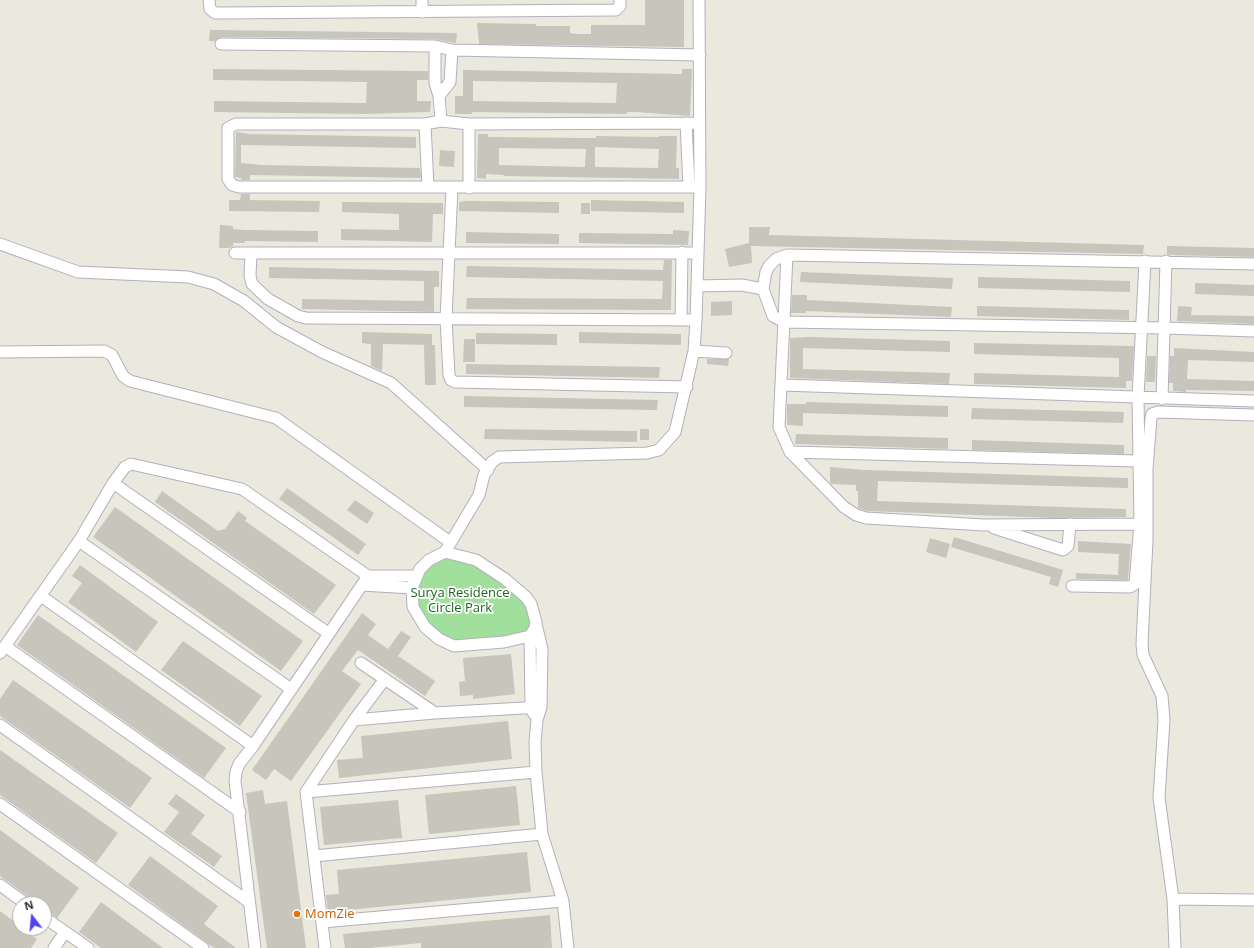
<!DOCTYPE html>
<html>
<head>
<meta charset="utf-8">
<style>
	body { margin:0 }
	#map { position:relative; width:1254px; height:948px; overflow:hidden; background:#ebe9dd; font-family:"Open Sans",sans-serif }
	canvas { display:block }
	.north { position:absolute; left:12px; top:896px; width:40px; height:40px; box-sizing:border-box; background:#fff; border:1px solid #aaa; border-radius:50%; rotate:344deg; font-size:11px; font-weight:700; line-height:16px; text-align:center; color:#2a2a2a }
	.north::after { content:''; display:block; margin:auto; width:14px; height:18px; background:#5044f0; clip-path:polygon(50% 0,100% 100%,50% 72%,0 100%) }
</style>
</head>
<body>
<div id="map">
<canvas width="1254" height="948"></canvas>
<div class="north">N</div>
</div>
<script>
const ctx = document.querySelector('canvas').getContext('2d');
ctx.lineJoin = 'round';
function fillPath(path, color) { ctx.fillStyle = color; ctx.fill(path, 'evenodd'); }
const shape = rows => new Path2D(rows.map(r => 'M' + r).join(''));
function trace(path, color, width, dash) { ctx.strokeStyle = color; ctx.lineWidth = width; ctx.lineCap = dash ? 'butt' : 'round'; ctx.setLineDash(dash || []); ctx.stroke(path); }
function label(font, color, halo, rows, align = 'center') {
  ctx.font = font + ' "Open Sans",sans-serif'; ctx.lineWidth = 3.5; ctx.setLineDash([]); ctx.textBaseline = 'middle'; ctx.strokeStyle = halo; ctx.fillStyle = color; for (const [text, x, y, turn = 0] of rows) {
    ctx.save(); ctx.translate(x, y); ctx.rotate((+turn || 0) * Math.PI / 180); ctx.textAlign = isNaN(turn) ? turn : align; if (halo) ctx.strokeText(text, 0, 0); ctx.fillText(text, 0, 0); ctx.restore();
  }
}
const green = shape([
	[436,555,467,556,526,597,534,632,461,646,432,634,412,593,412,588]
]);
const building = shape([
	[645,0,684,0,684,47,479,44,477,23,536,24,536,26,570,26,570,33,578,34,591,34,591,25,645,25],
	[210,30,457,33,456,43,435,39,221,37,215,41,209,41],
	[213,69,428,71,428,80,417,80,417,101,431,101,430,112,366,114,214,112,214,101,366,103,367,82,213,80],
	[682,69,692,69,690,116,636,112,627,112,627,114,472,112,472,114,455,114,455,96,463,96,463,70,682,74],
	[473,81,617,83,616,103,473,101],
	[236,132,251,134,416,137,416,148,241,145,241,163,261,165,420,168,421,178,250,175,250,180,241,180,241,178,235,177],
	[478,134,488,134,488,137,586,138,596,138,596,136,659,137,659,136,677,136,676,168,679,168,679,179,504,176,504,175,486,174,486,179,477,178],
	[595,147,659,149,658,168,595,167],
	[499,148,586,149,585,167,499,165],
	[440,150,455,151,454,167,439,166],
	[241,194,250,194,250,200,320,201,319,212,229,211,229,200,240,200],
	[591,200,684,202,684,213,591,211],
	[467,201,559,202,559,213,459,211,459,202],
	[342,202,443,203,443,214,433,214,432,242,341,240,341,229,399,230,399,214,342,212],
	[581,203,590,203,590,214,581,214],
	[220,225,233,226,233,229,245,230,318,231,318,242,245,241,244,243,233,243,233,246,230,248,219,248],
	[749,227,770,227,769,235,1144,245,1143,254,751,246,752,263,729,267,725,249,749,243],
	[673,230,689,231,688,245,579,243,579,233,673,234],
	[466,232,559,234,559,244,466,243],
	[1167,246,1254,248,1254,257,1170,255,1167,254],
	[664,260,672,260,671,310,466,309,467,298,662,299,663,281,466,277,467,266,663,270],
	[269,267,439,271,439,287,434,287,434,312,302,309,302,299,424,301,424,281,269,278],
	[801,272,953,278,952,289,800,282],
	[978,277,1130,281,1130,292,978,288],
	[1195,283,1254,285,1254,296,1195,294],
	[792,295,807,295,807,300,952,307,951,317,806,311,806,313,791,313],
	[732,301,732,315,711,316,711,302],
	[977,306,1129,310,1129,320,977,316],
	[1178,306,1192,307,1191,315,1254,316,1254,324,1177,321],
	[362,332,432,334,432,345,383,344,382,371,371,366,371,344,362,343],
	[579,332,681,334,681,345,579,343],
	[476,333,557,334,557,345,476,344],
	[808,337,950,341,950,352,803,348,803,369,950,373,949,384,790,378,790,338],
	[464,339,475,339,475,362,463,362],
	[974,343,1134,346,1132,381,1126,381,1126,388,974,384,974,373,1119,377,1119,358,974,354],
	[424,345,435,345,436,385,425,385],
	[1174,348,1254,352,1254,362,1188,360,1187,379,1254,381,1254,391,1186,390,1186,392,1173,391,1173,383,1169,383,1170,356,1174,356],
	[1147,356,1156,356,1155,382,1146,382],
	[707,359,729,359,728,366,707,364],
	[466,364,660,367,659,378,466,374],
	[464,396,658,400,657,410,464,407],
	[806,402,948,406,948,417,803,413,803,426,787,425,787,404,806,404],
	[972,408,1124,412,1123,423,971,419],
	[485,429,637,431,637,442,484,439],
	[640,429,649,429,649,440,640,440],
	[796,434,948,438,948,449,795,444],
	[972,440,1124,445,1124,454,972,450],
	[830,467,864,470,1128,478,1128,488,878,481,877,501,1126,509,1126,517,1053,518,867,511,858,508,858,491,856,491,856,485,832,484,830,483],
	[287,488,366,544,358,555,279,499],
	[162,491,218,531,225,529,238,511,247,518,245,521,336,585,314,614,155,502],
	[355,500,374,513,367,524,347,510],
	[115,507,303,641,281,671,93,537],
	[954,537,1063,570,1058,587,1049,584,1051,577,951,547],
	[930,538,950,544,946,558,926,552],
	[1078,541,1131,544,1128,580,1076,579,1076,573,1118,575,1119,554,1078,552],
	[80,565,158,622,136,652,68,602,82,583,72,576],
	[362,613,376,624,368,635,388,649,401,631,411,637,398,656,435,681,425,696,358,650,342,671,361,684,291,781,274,769,266,780,252,770],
	[38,615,226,748,204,778,17,645],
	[183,641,262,696,240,726,161,670],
	[511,654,515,694,473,699,473,695,460,696,459,682,465,681,463,658],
	[13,680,152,778,130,808,0,716,0,699],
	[508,721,512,759,339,778,337,760,363,758,361,736],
	[0,750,118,833,96,863,0,795],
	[516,786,520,825,429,834,425,795],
	[263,790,265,804,287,801,306,948,267,948,246,793],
	[176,794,205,815,191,834,222,856,214,867,164,832,179,812,168,804],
	[398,800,402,838,324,845,320,807],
	[0,830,79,888,57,918,44,908,44,904,38,904,0,876],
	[527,852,531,892,328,912,326,895,339,894,337,870],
	[150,856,218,906,204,924,236,948,214,948,128,885],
	[101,902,152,940,163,948,101,948,79,932],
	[0,911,20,926,20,928,37,939,31,948,0,948],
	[550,915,552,948,421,948,421,943,370,948,345,948,343,934]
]);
const street = shape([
	[209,0,210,9,215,13,221,13,616,10,620,6,620,0],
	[422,12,422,0],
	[221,44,435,46,452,50,700,55],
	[435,46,435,83,439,96,441,121],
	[439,96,450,82,452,50],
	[686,123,689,186],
	[699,123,469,124,441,121,425,124,236,124,228,128,228,179,232,185,239,187,700,187],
	[425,124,428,187],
	[469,124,469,188],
	[452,188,446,319,449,375,451,380,455,382,687,387],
	[0,244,78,272,188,277,214,284,244,301,276,327,322,352,391,383,488,470],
	[235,253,698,253],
	[251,253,250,276,252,284,268,299,298,316,306,318,696,320],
	[787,255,776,259,769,266,766,272,763,289,773,316,784,322,1165,328,1254,331],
	[697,286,742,285,763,289],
	[681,319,682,252],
	[694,351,726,353],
	[0,352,104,351,112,355,123,376,130,381,276,418,450,542],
	[782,385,1254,401],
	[1162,399,1166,261],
	[790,452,844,507,856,515,866,518,984,525,1140,524],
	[1138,461,790,452,779,427,787,255,1254,264],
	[113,483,328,633],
	[994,528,1063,550,1068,546,1070,524],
	[79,541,291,689],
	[445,552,479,495,484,475,492,462,499,457,647,453,659,450,675,432,694,351,696,320,700,187,699,0],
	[445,552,476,560,505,579,526,597,531,604,536,622,535,628,530,636,504,642,454,646,439,639,425,627,413,607,412,588,420,569,429,560,445,552],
	[362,585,412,588],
	[1072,586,1130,587,1135,584,1140,524,1138,397,1145,261],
	[41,596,253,746],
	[536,624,542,649,541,707,537,720,535,742,536,772,542,834,563,901,568,948],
	[530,636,531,709,534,714],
	[5,646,240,812],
	[0,653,79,541,113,483,125,467,131,464,242,489,368,576,416,576],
	[361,663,435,713],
	[354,720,435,713,541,707],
	[0,725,249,902],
	[306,792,536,772],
	[0,804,203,948],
	[314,856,542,834],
	[0,885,26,904],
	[1173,899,1254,900],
	[44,917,88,948],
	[322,922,563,901],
	[54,948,65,932],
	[255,948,235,781,236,772,239,764,253,746,368,576],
	[325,948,306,792,354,720,385,679],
	[1175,948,1173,899,1159,798,1164,720,1162,696,1143,655,1142,644,1147,540,1147,469,1151,418,1152,414,1158,412,1254,415]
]);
const markers = [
	[297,914,4,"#e8710a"]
];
const parkNames = [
	["Surya Residence",460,593],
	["Circle Park",460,608]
];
const foodNames = [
	["MomZie",305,914]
];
fillPath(green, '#a1df9c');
fillPath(building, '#c7c5bc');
trace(street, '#b1b0bd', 13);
trace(street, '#fff', 11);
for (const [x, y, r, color] of markers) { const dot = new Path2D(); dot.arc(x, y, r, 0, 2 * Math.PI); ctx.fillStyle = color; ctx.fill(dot); trace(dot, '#fff', 1.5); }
label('13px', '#1e6321', '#fff', parkNames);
label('13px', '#c56008', '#fff', foodNames, 'left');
</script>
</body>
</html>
